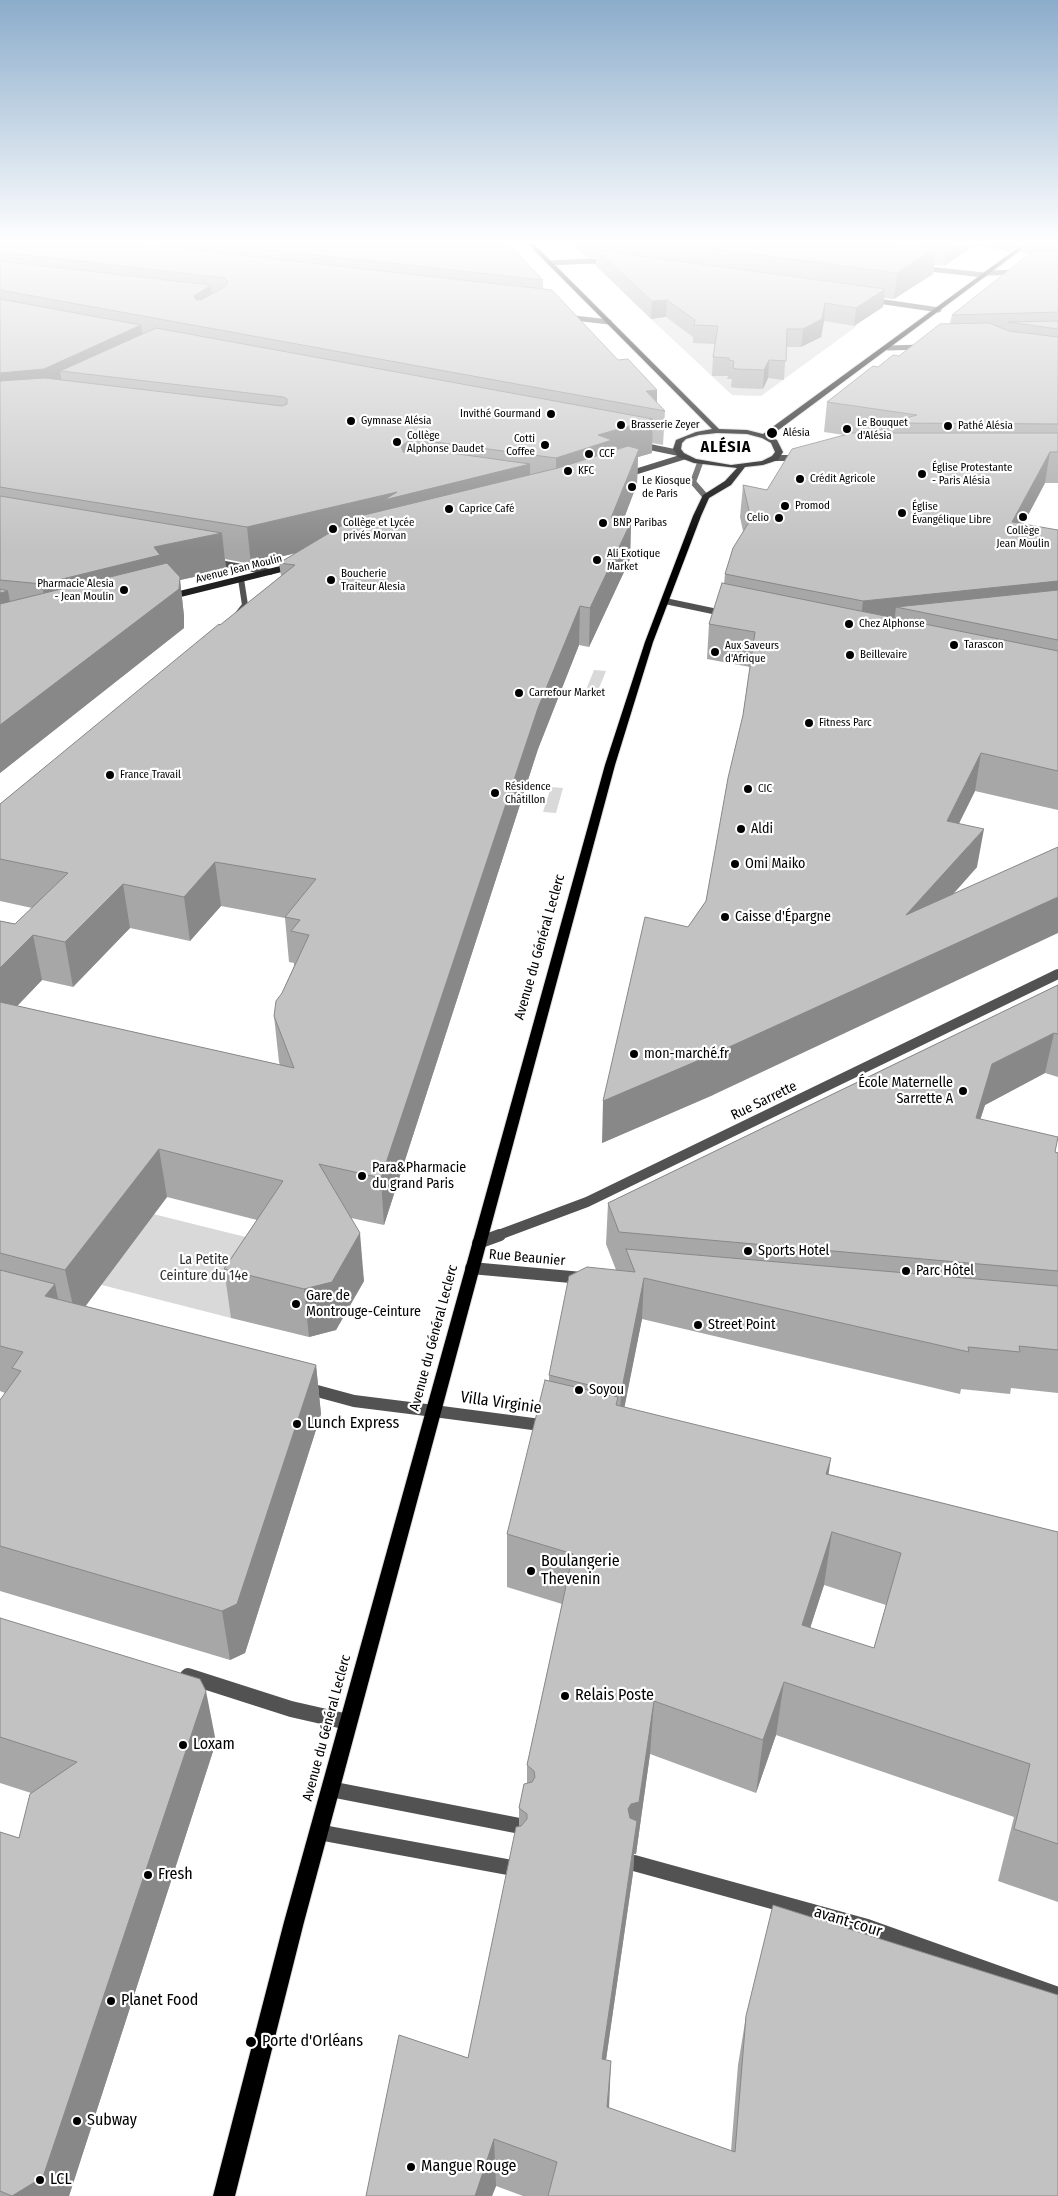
<!DOCTYPE html>
<html>
<head>
<meta charset="utf-8">
<style>
	body { margin:0 }
	canvas { display:block; background:#fff }
</style>
</head>
<body>
<canvas width="1058" height="2196"></canvas>
<script>
const ctx = document.querySelector('canvas').getContext('2d');
ctx.lineJoin = 'round';
function fillPath(path, color) { ctx.fillStyle = color; ctx.fill(path, 'evenodd'); }
const shape = rows => new Path2D(rows.map(r => 'M' + r).join(''));
function trace(path, color, width, dash) { ctx.strokeStyle = color; ctx.lineWidth = width; ctx.lineCap = dash ? 'butt' : 'round'; ctx.setLineDash(dash || []); ctx.stroke(path); }
function label(font, color, halo, rows, align = 'center') {
  ctx.font = font + ' "Fira Sans Condensed",sans-serif'; ctx.lineWidth = 4.5; ctx.setLineDash([]); ctx.textBaseline = 'middle'; ctx.strokeStyle = halo; ctx.fillStyle = color; for (const [text, x, y, turn = 0] of rows) {
    ctx.save(); ctx.translate(x, y); ctx.rotate((+turn || 0) * Math.PI / 180); ctx.textAlign = isNaN(turn) ? turn : align; if (halo) ctx.strokeText(text, 0, 0); ctx.fillText(text, 0, 0); ctx.restore();
  }
}
const green = shape([
	[742,311,766,311,857,326,761,396,732,395,651,319],
	[594,670,606,671,597,693,585,692],
	[551,787,563,788,556,813,543,812],
	[0,1176,278,1245,231,1318,0,1259]
]);
const laneFar3 = shape([
	[550,263,591,261,609,263],
	[871,300,939,310]
]);
const laneFar2 = shape([
	[700,463,693,482,706,497]
]);
const laneFar1 = shape([
	[434,1411,548,1426]
]);
const lane = shape([
	[330,1789,525,1827],
	[318,1832,518,1869],
	[634,1863,867,1927,1058,1995]
]);
const streetFar4 = shape([
	[920,268,984,275],
	[987,273,1020,272],
	[565,317,609,322],
	[888,348,922,347]
]);
const streetFar3 = shape([
	[214,562,270,572],
	[665,601,727,614],
	[237,615,245,605,241,579]
]);
const streetFar2 = shape([
	[496,1236,587,1202,1058,974]
]);
const streetFar1 = shape([
	[478,1243,500,1235],
	[471,1268,582,1278],
	[306,1388,354,1401,434,1411]
]);
const street = shape([
	[188,1676,291,1709,348,1722]
]);
const secondary = shape([
	[640,445,679,453],
	[775,458,800,458],
	[625,475,683,457],
	[168,597,293,566]
]);
const primary = shape([
	[528,244,534,244,719,429,747,430,763,434,1023,244,1029,244,769,437,777,440,783,452,778,460,763,465,745,467,731,485,709,498,701,516,653,642,615,765,304,1922,235,2196,213,2196,284,1922,605,765,645,642,693,516,703,495,725,481,737,468,694,463,678,457,673,449,676,440,696,432,712,429,528,244],
	[717,433,747,434,762,438,771,443,775,452,772,456,762,461,731,465,696,459,684,453,681,449,682,443,686,439,699,435,717,433]
]);
const wall = shape([
	[0,244,508,244,543,280,543,289,665,411,663,445,652,443,652,453,638,457,637,484,623,521,631,522,630,559,589,647,579,645,538,749,384,1225,351,1218,364,1281,336,1330,309,1337,231,1318,224,1269,257,1220,167,1197,85,1306,316,1365,321,1414,245,1653,230,1660,0,1591,0,1400,5,1393,0,1391,0,921,15,924,32,908,0,901,0,804,281,576,279,563,296,553,251,564,225,559,226,570,180,580,184,616,184,628,0,773],
	[221,906,285,918,289,962,294,963,294,966,282,993,274,1016,279,1062,280,1065,17,1006,42,980,73,987,130,928,190,941],
	[572,244,1020,244,1010,251,974,246,944,266,934,265,933,274,894,299,884,298,883,307,854,326,824,321,821,337,801,347,786,347,784,380,768,378,763,389,736,388,731,387,732,379,727,379,728,376,712,376,713,357,715,344,693,343,693,337,666,317,651,319,596,266,596,258,586,257],
	[1022,244,1058,244,1058,483,1045,483,1023,524,1058,530,1058,810,975,791,959,823,977,867,954,893,713,1095,602,1143,688,927,706,901,743,715,750,667,707,659,709,624,724,584,725,574,743,531,740,517,743,485,767,490,844,435,824,432,827,402,878,367,899,356,950,323,952,315,1030,254,1021,253],
	[1058,985,1058,1077,1045,1073,985,1105,980,1119,1058,1153,1058,1393,1011,1388,1010,1394,961,1389,960,1394,642,1319,624,1407,828,1474,1058,1532,1058,1902,998,1881,1014,1817,776,1735,756,1793,650,1754,636,1854,634,1854,633,1873,606,2060,609,2108,731,2151,738,2065,746,2016,1058,2196,523,2196,496,2186,492,2196,366,2196,468,2058,519,1826,519,1808,527,1783,527,1765,562,1604,507,1587,507,1534,549,1381,549,1375,616,1270,606,1244,608,1203],
	[824,1585,886,1605,874,1648,810,1628],
	[0,1618,216,1742,69,2196,0,2196,0,1832,19,1838,31,1793,0,1783]
]);
const shadedWall = shape([
	[947,244,975,244,974,246,944,266],
	[1011,244,1020,244,1010,251],
	[936,248,933,274,894,299,897,273],
	[211,285,214,315,198,327,194,296],
	[885,289,883,307,854,326,856,308],
	[667,300,666,317,651,319,652,301],
	[825,303,824,321,821,337,801,347,803,329],
	[141,325,145,356,60,371,64,395,0,406,0,373],
	[769,360,768,378,763,389,764,370],
	[657,390,657,410,646,391],
	[653,419,652,453,638,457,637,484,610,555,556,493,556,458,598,435],
	[412,439,413,474,403,480,401,446],
	[1050,452,1045,483,1007,555,1012,522],
	[530,464,530,499,385,531,251,564,247,527,397,492],
	[631,522,630,559,589,647,590,608],
	[222,533,226,570,180,580,184,616,184,628,0,773,0,725,48,622,42,584,154,547],
	[1058,581,1058,614,896,607,893,632,859,635,863,601],
	[8,591,15,629,0,634,0,593],
	[580,606,579,645,538,749,384,1225,381,1178,538,708],
	[981,753,975,791,941,860,947,821],
	[984,829,977,867,900,954,906,915],
	[215,862,221,906,190,941,184,897],
	[123,884,130,928,73,987,65,942],
	[1058,897,1058,933,713,1095,602,1143,603,1101],
	[33,935,42,980,0,1024,0,968],
	[1054,1033,1045,1073,985,1105,968,1158,976,1118,992,1064],
	[159,1149,167,1197,76,1319,65,1270],
	[360,1233,364,1281,336,1330,309,1337,304,1289],
	[644,1278,642,1319,619,1435,621,1393],
	[55,1284,65,1333,45,1296],
	[316,1365,321,1414,245,1653,230,1660,222,1611],
	[831,1458,823,1511,826,1474],
	[832,1532,824,1585,794,1678,802,1625],
	[784,1682,776,1735,756,1793,763,1740],
	[206,1691,216,1742,69,2196,12,2196],
	[654,1701,650,1754,636,1854,634,1854,633,1873,599,2108,602,2059,628,1809,631,1804],
	[611,2061,609,2109,607,2107],
	[494,2139,496,2186,492,2196,475,2196]
]);
const building = shape([
	[0,244,141,244,552,290,618,360,628,359,657,390,646,391,665,411,0,290,0,261,211,285,194,296,196,300,201,300,226,286,228,281,225,278,0,252,0,244],
	[217,244,508,244,543,280,217,244],
	[676,244,896,244,936,248,897,273,676,244],
	[596,250,885,289,856,308,825,303,822,319,803,329,787,329,786,361,769,360,764,370,737,369,733,368,734,361,729,360,729,358,713,357,718,326,694,325,695,320,667,300,652,301,596,250],
	[1033,251,1058,251,1058,312,952,315,1033,251],
	[0,299,141,325,44,369,0,373,0,299],
	[1058,321,1058,329,1008,322,1058,321],
	[989,323,1009,331,1058,337,1058,424,888,423,917,415,827,402,873,366,878,367,893,355,899,356,940,324,989,323],
	[156,328,653,419,598,435,612,440,556,458,412,439,401,446,403,452,408,453,415,448,530,464,384,500,397,492,247,527,0,487,0,381,45,378,282,406,287,404,287,399,283,397,60,371,156,328],
	[852,433,1058,433,1058,452,1050,452,1012,522,1058,530,1058,581,863,601,725,574,733,548,751,519,743,485,767,490,792,449,852,433],
	[628,446,639,449,611,518,631,522,590,608,580,606,538,708,381,1178,319,1164,360,1233,332,1282,304,1289,224,1269,283,1181,159,1149,65,1270,0,1253,0,1002,294,1068,274,1016,276,1001,282,993,309,935,291,931,300,920,285,917,316,879,215,862,184,897,123,884,65,942,33,935,0,968,0,921,15,924,68,873,0,859,0,804,219,624,220,625,295,565,279,563,356,517,558,468,628,446],
	[0,496,222,533,154,547,160,555,42,584,0,580,0,496],
	[167,563,180,577,179,589,0,725,0,604,167,563],
	[722,583,1058,651,1058,771,981,753,947,821,984,829,906,915,1058,847,1058,897,716,1053,603,1101,645,917,688,927,706,901,728,778,743,715,755,632,709,624,722,583],
	[0,589,8,591,0,593,0,589],
	[1058,590,1058,640,896,607,1058,590],
	[1058,985,1058,1034,1054,1033,992,1064,976,1118,1058,1137,1055,1152,1058,1153,1058,1271,619,1232,608,1203,1058,985],
	[626,1249,1058,1286,1058,1350,1019,1346,1020,1352,968,1347,969,1352,644,1278,621,1393,549,1375,569,1276,587,1267,635,1272,626,1249],
	[0,1270,55,1284,45,1296,316,1365,237,1604,222,1611,0,1546,0,1400,21,1371,12,1368,23,1352,0,1346,0,1270],
	[545,1380,618,1397,616,1405,831,1458,826,1474,1058,1532,1058,1844,1014,1829,1030,1764,784,1682,763,1740,654,1701,639,1802,631,1804,628,1809,630,1818,637,1821,602,2059,611,2061,607,2107,735,2152,746,2016,773,1905,1058,1995,1058,2196,548,2196,557,2162,494,2139,475,2196,366,2196,399,2035,468,2058,516,1827,521,1826,527,1819,527,1814,519,1808,524,1784,532,1782,535,1777,534,1771,527,1765,573,1554,507,1534,545,1380],
	[832,1532,901,1553,874,1648,802,1625,832,1532],
	[0,1618,200,1679,206,1691,43,2177,12,2196,0,2191,0,1832,19,1838,30,1794,77,1762,0,1737,0,1618]
]);
const markers = [
	[551,414,5,"#000"],
	[351,421,5,"#000"],
	[621,425,5,"#000"],
	[948,426,5,"#000"],
	[847,429,5,"#000"],
	[772,433,6,"#000"],
	[397,442,5,"#000"],
	[545,445,5,"#000"],
	[589,454,5,"#000"],
	[568,471,5,"#000"],
	[922,474,5,"#000"],
	[800,479,5,"#000"],
	[632,487,5,"#000"],
	[785,506,5,"#000"],
	[449,509,5,"#000"],
	[902,513,5,"#000"],
	[1023,517,5,"#000"],
	[779,518,5,"#000"],
	[603,523,5,"#000"],
	[333,529,5,"#000"],
	[597,560,5,"#000"],
	[331,580,5,"#000"],
	[124,590,5,"#000"],
	[849,624,5,"#000"],
	[954,645,5,"#000"],
	[715,652,5,"#000"],
	[850,655,5,"#000"],
	[519,693,5,"#000"],
	[809,723,5,"#000"],
	[110,775,5,"#000"],
	[748,789,5,"#000"],
	[495,793,5,"#000"],
	[741,829,5,"#000"],
	[735,864,5,"#000"],
	[725,917,5,"#000"],
	[634,1054,5,"#000"],
	[963,1091,5,"#000"],
	[362,1176,5,"#000"],
	[748,1251,5,"#000"],
	[906,1271,5,"#000"],
	[296,1304,5,"#000"],
	[698,1325,5,"#000"],
	[579,1390,5,"#000"],
	[297,1424,5,"#000"],
	[531,1571,5,"#000"],
	[565,1696,5,"#000"],
	[183,1745,5,"#000"],
	[148,1875,5,"#000"],
	[111,2001,5,"#000"],
	[251,2042,6,"#000"],
	[77,2121,5,"#000"],
	[411,2167,5,"#000"],
	[40,2180,5,"#000"]
];
const farPoinames = [
	["Invithé Gourmand",541,414,"right"],
	["Gymnase Alésia",361,421],
	["Le Bouquet",857,423],
	["d'Alésia",857,436],
	["Brasserie Zeyer",631,425],
	["Pathé Alésia",958,426],
	["Alésia",783,433],
	["Collège",407,436],
	["Alphonse Daudet",407,449],
	["Cotti",535,439,"right"],
	["Coffee",535,452,"right"],
	["CCF",599,454],
	["Église Protestante",932,468],
	["- Paris Alésia",932,481],
	["KFC",578,471],
	["Crédit Agricole",810,479],
	["Le Kiosque",642,481],
	["de Paris",642,494],
	["Promod",795,506],
	["Église",912,507],
	["Évangélique Libre",912,520],
	["Caprice Café",459,509],
	["Celio",769,518,"right"],
	["Collège et Lycée",343,523],
	["privés Morvan",343,536],
	["BNP Paribas",613,523],
	["Collège",1023,531,"center"],
	["Jean Moulin",1023,544,"center"],
	["Ali Exotique",607,554],
	["Market",607,567],
	["Boucherie",341,574],
	["Traiteur Alesia",341,587],
	["Pharmacie Alesia",114,584,"right"],
	["- Jean Moulin",114,597,"right"],
	["Chez Alphonse",859,624],
	["Tarascon",964,645],
	["Aux Saveurs",725,646],
	["d'Afrique",725,659],
	["Beillevaire",860,655],
	["Carrefour Market",529,693],
	["Fitness Parc",819,723],
	["France Travail",120,775],
	["Résidence",505,787],
	["Châtillon",505,800],
	["CIC",758,789]
];
const farStreetnames = [
	["Avenue Jean Moulin",239,569,-14]
];
const poiNames = [
	["Aldi",751,829],
	["Omi Maiko",745,864],
	["Caisse d'Épargne",735,917],
	["mon-marché.fr",644,1054],
	["École Maternelle",953,1083,"right"],
	["Sarrette A",953,1099,"right"],
	["Para&Pharmacie",372,1168],
	["du grand Paris",372,1184],
	["Sports Hotel",758,1251],
	["Parc Hôtel",916,1271],
	["Gare de",306,1296],
	["Montrouge-Ceinture",306,1312],
	["Street Point",708,1325],
	["Soyou",589,1390]
];
const streetNames = [
	["Avenue du Général Leclerc",540,947,-74],
	["Rue Sarrette",764,1101,-26],
	["Rue Beaunier",527,1258,5],
	["Avenue du Général Leclerc",434,1338,-75],
	["Avenue du Général Leclerc",327,1728,-75]
];
const parkNames = [
	["La Petite",204,1260],
	["Ceinture du 14e",204,1276]
];
const farDistrictnames = [
	["ALÉSIA",726,448]
];
const nearStreetnames = [
	["Villa Virginie",501,1403,8],
	["avant-cour",848,1922,17]
];
const nearPoinames = [
	["Lunch Express",307,1424],
	["Boulangerie",541,1562],
	["Thevenin",541,1580],
	["Relais Poste",575,1696],
	["Loxam",193,1745],
	["Fresh",158,1875],
	["Planet Food",121,2001],
	["Porte d'Orléans",262,2042],
	["Subway",87,2121],
	["Mangue Rouge",421,2167],
	["LCL",50,2180]
];
fillPath(green, '#d9d9d9');
trace(primary, '#dbdbdb', 2);
trace(laneFar3, '#525252', 5);
trace(laneFar2, '#525252', 6);
trace(laneFar1, '#525252', 12);
trace(lane, '#525252', 16);
trace(streetFar4, '#525252', 5);
trace(streetFar3, '#525252', 6);
trace(streetFar2, '#525252', 10);
trace(streetFar1, '#525252', 12);
trace(street, '#525252', 16);
trace(secondary, '#1f1f1f', 6);
fillPath(primary, '#000');
fillPath(wall, '#a7a7a7');
fillPath(shadedWall, '#888');
fillPath(building, '#c2c2c2');
trace(building, '#888', 1);
const sky = ctx.createLinearGradient(0, 0, 0, 551);
sky.addColorStop(0, '#8baccb');
sky.addColorStop(0.44, '#fff');
sky.addColorStop(1, '#ffffff00');
ctx.fillStyle = sky;
ctx.fillRect(0, 0, 1058, 551);
for (const [x, y, r, color] of markers) { const dot = new Path2D(); dot.arc(x, y, r, 0, 2 * Math.PI); ctx.fillStyle = color; ctx.fill(dot); trace(dot, '#fff', 2); }
label('11px', '#000', '#fff', farPoinames, 'left');
label('11px', '#000', '#fff', farStreetnames);
label('14px', '#000', '#fff', poiNames, 'left');
label('14px', '#000', '#fff', streetNames);
label('14px', '#303030', '#fff', parkNames);
ctx.letterSpacing = '1px';
label('bold 16px', '#000', '#fff', farDistrictnames);
ctx.letterSpacing = '0px';
label('16px', '#000', '#fff', nearStreetnames);
label('16px', '#000', '#fff', nearPoinames, 'left');
</script>
</body>
</html>
